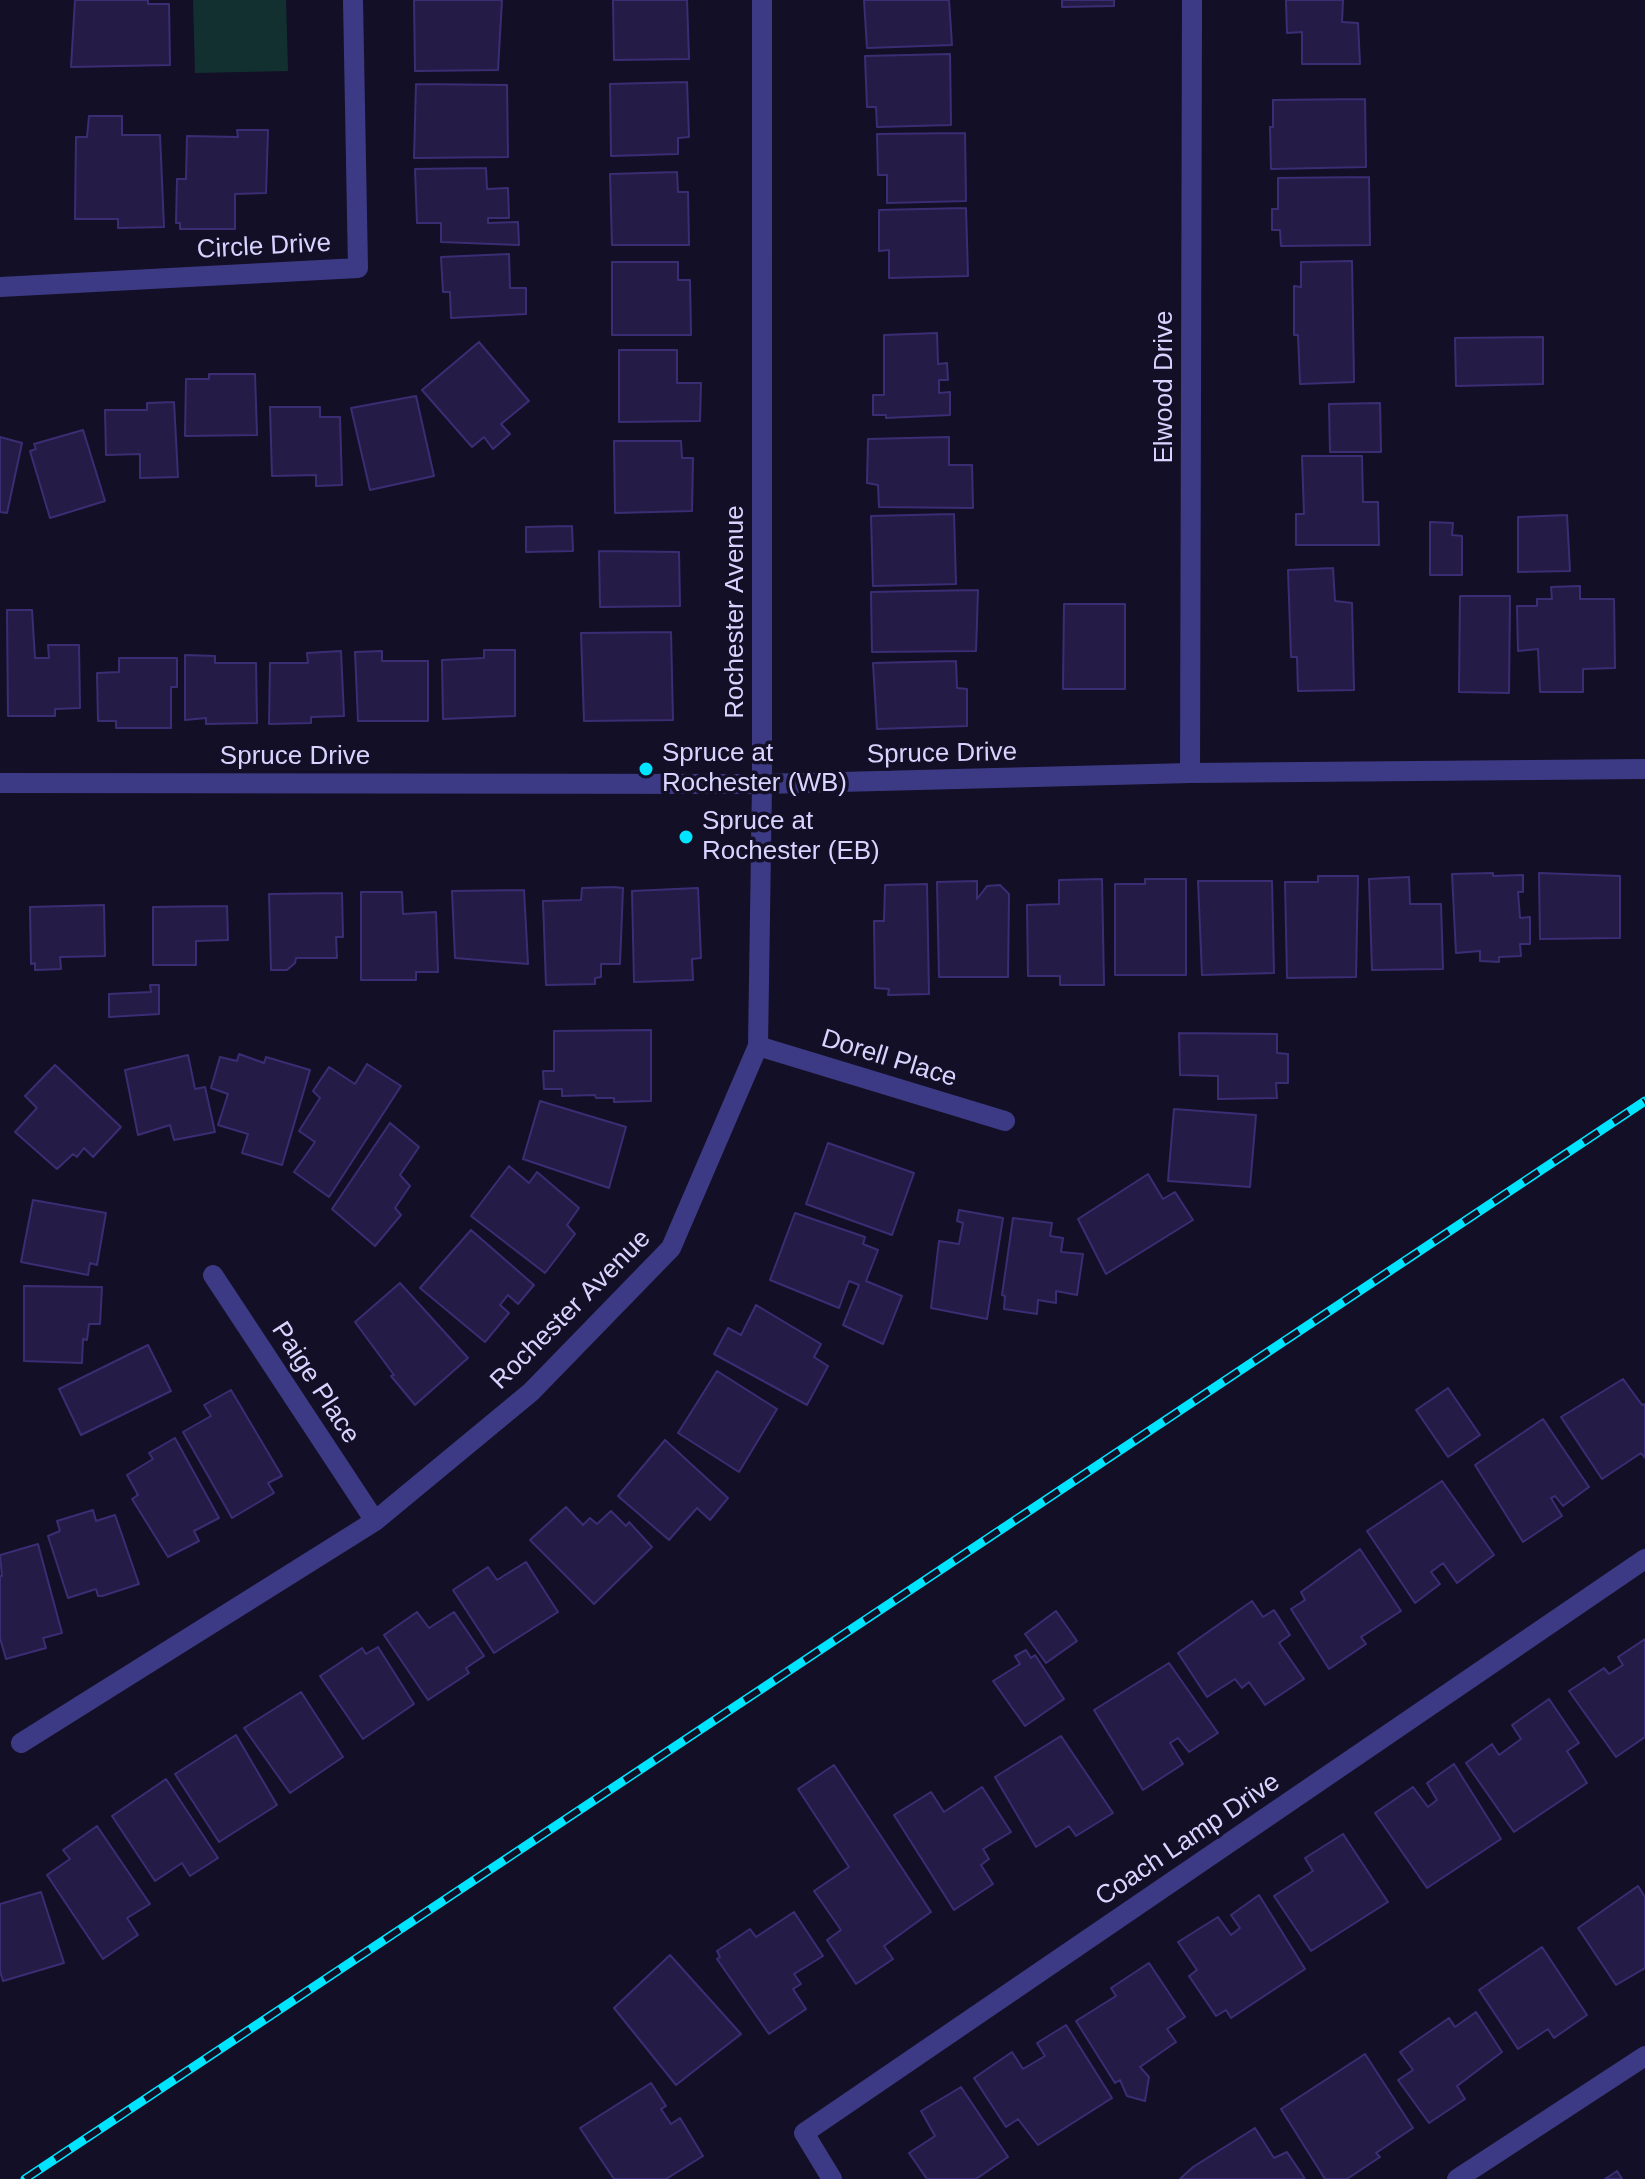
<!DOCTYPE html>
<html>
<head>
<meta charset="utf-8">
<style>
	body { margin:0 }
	canvas { display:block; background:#130f26 }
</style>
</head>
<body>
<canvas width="1645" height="2179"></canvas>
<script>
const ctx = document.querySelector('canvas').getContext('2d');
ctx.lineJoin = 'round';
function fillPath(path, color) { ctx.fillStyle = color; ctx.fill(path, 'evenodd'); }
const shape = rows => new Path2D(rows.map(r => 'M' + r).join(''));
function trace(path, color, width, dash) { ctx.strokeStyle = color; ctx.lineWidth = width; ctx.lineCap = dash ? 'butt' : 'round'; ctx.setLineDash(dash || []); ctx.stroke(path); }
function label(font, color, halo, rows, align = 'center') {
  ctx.font = font + ' Arial,sans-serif'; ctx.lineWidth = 7; ctx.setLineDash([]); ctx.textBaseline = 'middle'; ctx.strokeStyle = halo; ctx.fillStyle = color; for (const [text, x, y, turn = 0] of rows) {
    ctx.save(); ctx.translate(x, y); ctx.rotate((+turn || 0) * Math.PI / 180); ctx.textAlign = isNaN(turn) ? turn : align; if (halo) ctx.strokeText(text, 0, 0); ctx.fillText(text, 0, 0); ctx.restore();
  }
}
const green = shape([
	[193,0,286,0,288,71,195,73]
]);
const building = shape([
	[75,0,148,0,148,4,169,4,170,65,71,67,75,0],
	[414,0,502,0,498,70,415,71,414,0],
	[613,0,687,0,689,59,614,60,613,0],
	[864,0,949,0,952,45,867,48,864,0],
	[1062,0,1114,0,1114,6,1062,7,1062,0],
	[1286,0,1343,0,1342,22,1358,23,1360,64,1302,64,1302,32,1287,33,1286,0],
	[950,54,951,125,877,127,876,107,867,107,865,56,950,54],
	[687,82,689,137,678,138,678,154,611,156,610,84,687,82],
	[416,84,507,85,508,157,414,158,416,84],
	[1365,99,1366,167,1271,169,1270,127,1273,127,1273,100,1365,99],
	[89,116,122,116,122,135,160,135,164,227,118,228,118,219,75,219,76,137,87,137,89,116],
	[237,130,268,130,266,193,235,194,235,229,180,229,180,223,176,223,177,179,186,179,187,136,238,137,237,130],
	[965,133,966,201,887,203,887,175,878,175,877,134,965,133],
	[486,168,487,189,508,188,509,218,488,218,488,223,518,222,519,245,441,242,441,223,417,223,415,169,486,168],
	[677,172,678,192,688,192,689,245,612,245,610,174,677,172],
	[1369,177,1370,245,1281,246,1280,230,1272,230,1272,209,1278,209,1278,178,1369,177],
	[966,208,968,276,889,278,889,250,879,251,879,210,966,208],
	[509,254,510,288,526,288,526,314,451,318,450,292,443,292,441,257,509,254],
	[1352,261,1354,382,1300,384,1298,335,1294,335,1294,286,1301,287,1301,262,1352,261],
	[612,262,678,262,678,280,690,280,691,335,612,335,612,262],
	[937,333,938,364,947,363,948,380,939,380,939,393,950,392,950,415,886,418,886,415,873,415,873,395,884,395,884,335,937,333],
	[1543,337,1543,384,1456,386,1455,338,1543,337],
	[479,342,529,401,501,424,510,434,493,449,484,437,472,447,422,390,479,342],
	[619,350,677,350,677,383,701,383,700,421,619,422,619,350],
	[209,374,255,374,257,435,185,436,186,379,209,379,209,374],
	[416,396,434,476,370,490,351,408,416,396],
	[174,402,178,477,140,478,140,454,106,455,105,410,147,410,147,403,174,402],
	[1380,403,1381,452,1330,452,1329,404,1380,403],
	[270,407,320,407,320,417,340,417,342,485,316,486,316,475,272,476,270,407],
	[83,430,105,501,50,518,30,451,36,449,34,444,83,430],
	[0,437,22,443,7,513,0,512,0,437],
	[949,437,949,465,972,465,973,508,879,507,878,485,867,483,868,439,949,437],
	[614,441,681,441,682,458,693,458,692,511,615,513,614,441],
	[1302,456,1362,456,1363,502,1378,502,1379,545,1296,545,1296,514,1304,514,1302,456],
	[954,514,956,584,873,586,871,516,954,514],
	[1567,515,1570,571,1518,572,1518,517,1567,515],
	[1430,522,1453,523,1452,535,1462,536,1462,575,1430,575,1430,522],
	[572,526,573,551,526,552,526,527,572,526],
	[599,551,679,552,680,606,600,607,599,551],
	[1333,568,1335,601,1352,603,1354,690,1298,691,1297,657,1291,657,1288,570,1333,568],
	[1580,586,1580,599,1614,599,1615,668,1583,669,1583,692,1540,692,1538,649,1518,651,1517,606,1537,606,1537,599,1552,599,1551,587,1580,586],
	[978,590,976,651,872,652,871,592,978,590],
	[1460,596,1510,596,1509,693,1459,692,1460,596],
	[1064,604,1125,604,1125,689,1063,689,1064,604],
	[7,610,32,610,35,658,49,658,48,645,79,645,80,708,55,709,55,716,8,716,7,610],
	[671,632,673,720,584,721,581,633,671,632],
	[484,650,515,650,515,716,443,719,442,660,484,658,484,650],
	[341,651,344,716,311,717,311,723,269,724,270,663,308,663,307,653,341,651],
	[382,651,382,661,428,661,428,721,358,721,355,652,382,651],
	[185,655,215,656,215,663,256,663,257,723,206,724,206,718,185,720,185,655],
	[119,658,177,658,177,687,171,687,171,728,116,728,116,721,98,721,97,673,119,672,119,658],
	[956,661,957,688,967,689,967,726,877,729,873,663,956,661],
	[1493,873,1493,876,1523,875,1523,892,1518,892,1520,918,1530,917,1530,944,1520,944,1521,956,1499,957,1499,962,1480,961,1480,951,1456,953,1452,874,1493,873],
	[1539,873,1620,876,1620,938,1540,939,1539,873],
	[1318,876,1358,876,1356,977,1287,978,1285,882,1318,882,1318,876],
	[1409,877,1410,904,1441,904,1443,969,1372,970,1369,879,1409,877],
	[1102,879,1104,985,1060,985,1060,976,1028,976,1027,905,1059,904,1059,880,1102,879],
	[1145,879,1186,879,1186,975,1115,975,1115,884,1145,884,1145,879],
	[977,881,977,899,987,886,1000,885,1009,894,1008,977,939,977,937,882,977,881],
	[1198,881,1272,881,1274,973,1202,975,1198,881],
	[927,884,929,994,888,995,889,989,875,988,874,921,884,921,885,885,927,884],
	[613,887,623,888,620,964,601,964,601,977,595,978,595,984,546,985,543,901,581,900,582,888,613,887],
	[698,888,701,958,692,959,693,980,634,982,632,891,698,888],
	[524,890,528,964,455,958,452,891,524,890],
	[361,892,402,892,403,914,436,912,438,972,416,972,416,980,361,980,361,892],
	[342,893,343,937,336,937,337,958,296,958,295,963,287,970,271,970,269,894,342,893],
	[104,905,105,956,60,957,61,969,35,970,35,963,31,964,30,907,104,905],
	[227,906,228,940,196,941,196,965,153,965,153,907,227,906],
	[150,985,159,985,159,1014,109,1017,109,994,151,992,150,985],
	[651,1030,651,1101,614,1102,614,1098,596,1098,595,1095,562,1096,562,1089,544,1089,543,1071,554,1071,554,1031,651,1030],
	[1179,1033,1277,1034,1277,1053,1288,1054,1288,1083,1276,1083,1277,1098,1218,1099,1218,1076,1180,1075,1179,1033],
	[239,1054,264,1063,266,1057,310,1070,282,1165,242,1153,248,1134,218,1125,228,1094,211,1088,220,1057,237,1061,239,1054],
	[188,1055,195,1089,205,1087,215,1132,174,1140,170,1125,138,1135,125,1070,188,1055],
	[367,1064,401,1086,329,1197,294,1172,315,1142,299,1131,320,1098,313,1091,329,1067,355,1084,367,1064],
	[55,1065,121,1127,93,1157,84,1148,77,1157,73,1154,57,1169,15,1132,37,1108,25,1096,55,1065],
	[540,1101,626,1127,609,1188,523,1159,540,1101],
	[1174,1109,1256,1115,1250,1187,1168,1181,1174,1109],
	[390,1123,419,1147,400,1175,410,1186,395,1208,401,1215,375,1246,332,1209,390,1123],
	[828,1143,914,1173,892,1235,806,1204,828,1143],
	[509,1166,529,1183,537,1172,579,1208,567,1225,575,1234,545,1273,471,1216,509,1166],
	[1148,1174,1163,1199,1175,1192,1193,1220,1106,1274,1078,1219,1148,1174],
	[33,1200,106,1213,97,1265,90,1263,88,1275,21,1262,33,1200],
	[959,1210,1003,1218,987,1319,931,1308,939,1241,959,1244,963,1223,957,1221,959,1210],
	[795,1213,865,1237,863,1244,878,1250,866,1281,902,1296,883,1344,843,1325,859,1285,849,1281,839,1308,770,1280,795,1213],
	[1013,1218,1052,1223,1050,1236,1063,1238,1061,1252,1083,1254,1077,1295,1056,1291,1056,1303,1038,1300,1037,1314,1004,1309,1005,1296,1002,1295,1013,1218],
	[471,1230,534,1285,518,1304,508,1295,500,1305,509,1313,485,1342,420,1288,471,1230],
	[400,1283,468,1358,415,1405,391,1376,394,1375,355,1322,400,1283],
	[24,1286,102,1287,100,1324,89,1324,87,1340,83,1339,82,1363,24,1361,24,1286],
	[756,1305,821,1344,814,1357,828,1366,807,1405,714,1354,728,1328,741,1335,756,1305],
	[148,1345,171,1391,81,1435,59,1389,148,1345],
	[717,1371,777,1409,739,1472,678,1433,717,1371],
	[1623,1379,1642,1405,1645,1404,1645,1458,1641,1453,1602,1479,1561,1417,1623,1379],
	[1448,1388,1480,1435,1448,1457,1416,1410,1448,1388],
	[231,1390,282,1476,268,1483,274,1493,232,1518,183,1432,211,1416,204,1405,231,1390],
	[1543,1419,1589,1487,1563,1506,1555,1496,1551,1498,1562,1516,1523,1542,1475,1465,1543,1419],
	[175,1438,219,1518,194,1531,199,1541,168,1557,132,1499,138,1495,127,1475,153,1459,149,1453,175,1438],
	[665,1440,728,1498,710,1520,697,1508,669,1540,618,1496,665,1440],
	[1442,1481,1494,1555,1457,1583,1443,1563,1431,1572,1440,1584,1415,1603,1367,1531,1442,1481],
	[566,1507,583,1525,590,1518,597,1524,611,1511,626,1526,629,1522,652,1547,594,1604,530,1540,566,1507],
	[93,1510,96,1521,115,1515,139,1584,102,1596,98,1596,96,1589,68,1598,48,1536,60,1531,57,1521,93,1510],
	[38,1544,62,1633,43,1638,46,1648,6,1659,0,1638,0,1576,2,1576,0,1555,38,1544],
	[1360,1549,1401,1611,1361,1637,1366,1644,1329,1669,1291,1609,1305,1600,1301,1592,1360,1549],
	[526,1562,558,1612,494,1653,453,1590,488,1567,497,1580,526,1562],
	[1252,1601,1263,1617,1274,1610,1290,1635,1279,1643,1304,1679,1265,1705,1249,1682,1242,1688,1235,1679,1207,1697,1178,1653,1252,1601],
	[1056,1611,1077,1641,1046,1663,1025,1634,1056,1611],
	[417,1612,429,1628,454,1612,484,1656,466,1668,469,1673,428,1700,384,1635,417,1612],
	[1645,1639,1645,1737,1616,1757,1569,1691,1604,1668,1609,1674,1623,1665,1618,1657,1645,1639],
	[378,1647,414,1704,363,1739,320,1676,362,1648,366,1654,378,1647],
	[1026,1650,1031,1658,1035,1655,1064,1699,1025,1726,993,1681,1020,1664,1015,1656,1026,1650],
	[1169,1663,1218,1733,1189,1752,1178,1738,1170,1743,1183,1764,1143,1790,1094,1710,1169,1663],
	[301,1692,343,1757,290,1793,244,1728,301,1692],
	[1549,1699,1579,1743,1567,1751,1587,1783,1514,1832,1466,1763,1492,1744,1499,1755,1521,1739,1512,1725,1549,1699],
	[236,1735,277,1805,219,1842,175,1774,236,1735],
	[1061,1736,1113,1813,1076,1836,1069,1826,1036,1847,995,1777,1061,1736],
	[1454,1764,1501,1839,1427,1888,1375,1813,1413,1787,1428,1807,1437,1800,1427,1783,1454,1764],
	[834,1765,931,1912,884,1946,893,1959,856,1984,827,1940,841,1930,814,1891,849,1867,798,1789,834,1765],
	[166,1779,218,1858,190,1876,182,1863,155,1881,112,1816,166,1779],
	[982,1787,1011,1832,983,1849,989,1859,981,1865,993,1884,954,1910,894,1815,931,1792,944,1812,982,1787],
	[97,1826,150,1904,127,1918,138,1935,103,1959,47,1875,70,1859,63,1850,97,1826],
	[1343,1834,1388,1902,1311,1951,1274,1896,1313,1871,1305,1858,1343,1834],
	[1638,1886,1645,1897,1645,1968,1616,1985,1578,1928,1638,1886],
	[41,1892,64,1963,3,1981,0,1971,0,1904,41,1892],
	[1259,1895,1305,1969,1231,2018,1226,2010,1216,2016,1189,1976,1197,1970,1178,1942,1218,1917,1231,1935,1240,1928,1231,1915,1259,1895],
	[794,1912,823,1956,794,1974,801,1984,793,1989,806,2009,769,2034,717,1959,720,1957,717,1951,750,1929,756,1937,794,1912],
	[1542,1947,1587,2015,1554,2038,1548,2029,1518,2049,1479,1990,1542,1947],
	[670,1955,741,2034,676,2085,614,2008,670,1955],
	[1149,1963,1185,2017,1167,2029,1176,2042,1140,2067,1149,2077,1145,2101,1127,2096,1120,2080,1115,2083,1076,2021,1116,1996,1111,1988,1149,1963],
	[1476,2012,1502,2052,1457,2086,1465,2099,1429,2123,1398,2080,1413,2070,1400,2052,1449,2018,1455,2027,1476,2012],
	[1066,2025,1112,2098,1038,2145,1018,2119,1006,2127,974,2078,1012,2052,1023,2069,1045,2056,1037,2043,1066,2025],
	[1365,2054,1413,2128,1376,2153,1380,2157,1347,2179,1325,2179,1281,2109,1365,2054],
	[651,2083,666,2106,661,2109,671,2124,680,2118,703,2156,666,2179,614,2179,580,2128,651,2083],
	[961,2087,1008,2157,976,2179,927,2179,909,2153,935,2136,921,2111,961,2087],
	[1255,2128,1274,2158,1287,2152,1305,2179,1180,2179,1193,2167,1255,2128],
	[1617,2171,1622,2179,1605,2179,1617,2171]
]);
const minor = shape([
	[0,287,358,268,353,0],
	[1190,773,1192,0],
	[0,783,762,784,1190,773,1645,769],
	[758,1046,1005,1121],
	[213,1275,375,1521],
	[21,1743,375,1521,531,1392,671,1248,758,1046,762,784,762,0],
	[832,2179,804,2133,1645,1559],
	[1457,2179,1645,2056]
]);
const rail = shape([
	[25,2179,1645,1101]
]);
const markers = [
	[646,769,8,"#00e5ff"],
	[686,837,8,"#00e5ff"]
];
const streetNames = [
	["Circle Drive",264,247,-3],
	["Elwood Drive",1165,387,-90],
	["Rochester Avenue",736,612,-90],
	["Spruce Drive",942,754,-1],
	["Spruce Drive",295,757],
	["Dorell Place",889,1059,17],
	["Rochester Avenue",571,1310,-45],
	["Paige Place",315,1383,57],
	["Coach Lamp Drive",1188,1840,-34]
];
const poiNames = [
	["Spruce at",662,754],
	["Rochester (WB)",662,784],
	["Spruce at",702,822],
	["Rochester (EB)",702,852]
];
fillPath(green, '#12302f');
fillPath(building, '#241b47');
trace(building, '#3b2d73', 2);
trace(minor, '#3d3a85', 20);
trace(rail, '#00e5ff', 9);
trace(rail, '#130f26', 6, [18]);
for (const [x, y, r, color] of markers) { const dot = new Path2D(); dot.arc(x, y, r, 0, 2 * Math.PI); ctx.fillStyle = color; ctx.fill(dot); trace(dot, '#130f26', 3); }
label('26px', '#d9d4ff', '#130f26', streetNames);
label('26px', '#d9d4ff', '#130f26', poiNames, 'left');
</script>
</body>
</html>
